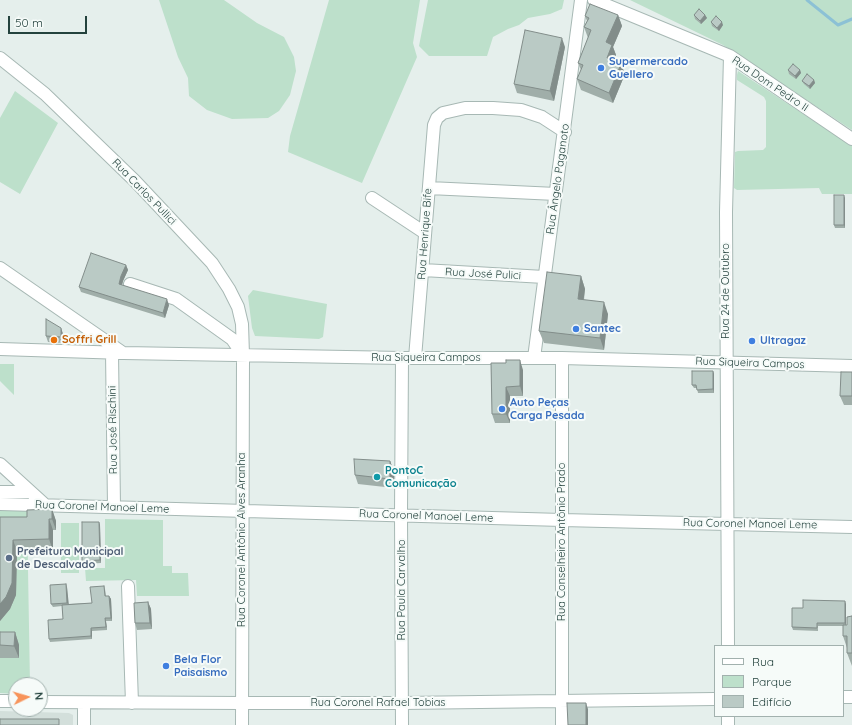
<!DOCTYPE html>
<html>
<head>
<meta charset="utf-8">
<style>
	body { margin:0 }
	#map { position:relative; width:852px; height:725px; overflow:hidden; background:#e5efec; font-family:Quicksand,sans-serif }
	canvas { display:block }
	.legend { position:absolute; left:714px; top:645px; width:130px; height:72px; box-sizing:border-box; background:#f6fbf9; border:1px solid #a2b1ae; margin:0; padding:5px 7px; list-style:none; font-size:12px; color:#23423d }
	.legend li { display:flex; align-items:center; gap:8px; height:20px }
	.legend b { width:20px; border:1px solid #a2b1ae }
	.north { position:absolute; left:8px; top:677px; width:40px; height:40px; box-sizing:border-box; background:#f6fbf9; border:1px solid #a2b1ae; border-radius:50%; rotate:85deg; font-size:11px; font-weight:700; line-height:16px; text-align:center; color:#23423d }
	.north::after { content:''; display:block; margin:auto; width:14px; height:18px; background:#f7945b; clip-path:polygon(50% 0,100% 100%,50% 72%,0 100%) }
	.scale { position:absolute; left:8px; top:16px; width:79px; height:18px; box-sizing:border-box; border:2px solid #23423d; border-top:0; padding-left:5px; font-size:12px; line-height:14px; white-space:nowrap; color:#23423d; -webkit-text-stroke:3px #f6fbf9; paint-order:stroke }
</style>
</head>
<body>
<div id="map">
<canvas width="852" height="725"></canvas>
<ul class="legend">
<li><b style="height:5px;background:#fff"></b>Rua</li>
<li><b style="height:11px;background:#bde0cb"></b>Parque</li>
<li><b style="height:11px;background:#bacac5"></b>Edifício</li>
</ul>
<div class="north">N</div>
<div class="scale">50 m</div>
</div>
<script>
const ctx = document.querySelector('canvas').getContext('2d');
ctx.lineJoin = 'round';
function fillPath(path, color) { ctx.fillStyle = color; ctx.fill(path, 'evenodd'); }
const shape = rows => new Path2D(rows.map(r => 'M' + r).join(''));
function trace(path, color, width, dash) { ctx.strokeStyle = color; ctx.lineWidth = width; ctx.lineCap = dash ? 'butt' : 'round'; ctx.setLineDash(dash || []); ctx.stroke(path); }
function label(font, color, halo, rows, align = 'center') {
  ctx.font = font + ' Quicksand,sans-serif'; ctx.lineWidth = 4; ctx.setLineDash([]); ctx.textBaseline = 'middle'; ctx.strokeStyle = halo; ctx.fillStyle = color; for (const [text, x, y, turn = 0] of rows) {
    ctx.save(); ctx.translate(x, y); ctx.rotate((+turn || 0) * Math.PI / 180); ctx.textAlign = isNaN(turn) ? turn : align; if (halo) ctx.strokeText(text, 0, 0); ctx.fillText(text, 0, 0); ctx.restore();
  }
}
const built = shape([
	[0,711,69,713,73,715,73,725,0,725]
]);
const green = shape([
	[159,0,224,0,257,23,284,37,294,57,296,71,290,95,279,111,268,118,232,119,207,110,189,96,188,78,178,57],
	[329,0,420,0,413,43,417,57,362,183,288,152,290,136],
	[428,0,564,0,562,9,550,14,528,18,519,25,508,29,493,37,487,56,429,56,419,46],
	[630,0,852,0,852,130,723,45],
	[738,71,852,146,852,194,822,194,819,188,737,190,734,188,735,152,738,151,763,150,766,147,766,101,764,97,737,80,737,75],
	[15,91,58,123,20,194,0,182,0,118],
	[253,290,327,304,323,337,319,339,255,336,252,328,248,296],
	[0,364,14,364,14,395,0,381],
	[0,511,27,511,30,685,16,685,16,694,0,693],
	[105,519,163,520,163,566,172,566,172,573,188,573,189,596,137,596,136,580,86,581,85,568,105,568],
	[61,523,79,523,79,573,61,573]
]);
const stream = shape([
	[807,0,838,25,852,19]
]);
const minor = shape([
	[594,0,730,56,852,139],
	[0,58,45,94,135,181,212,263,229,289,238,307,242,324,243,355,242,725],
	[429,188,556,194],
	[372,198,425,233],
	[0,268,123,353],
	[423,270,544,277],
	[130,284,176,299,232,339,243,355],
	[0,349,124,353,402,358,562,358,852,366],
	[112,352,114,507],
	[402,358,401,514,402,725],
	[415,358,434,125,437,118,443,113,465,108,493,108,521,110,542,117,565,132],
	[534,358,581,0],
	[562,358,562,725],
	[0,464,44,504],
	[0,492,30,492],
	[0,504,562,520,852,527],
	[128,586,132,703],
	[728,646,726,212,730,56],
	[843,697,852,697],
	[0,701,16,701],
	[40,702,242,703,402,703,715,699],
	[84,725,84,703],
	[728,725,728,716]
]);
const wall = shape([
	[618,15,622,26,613,47,616,55,614,60,621,64,625,74,613,103,581,90,577,79,581,70,578,63,588,38,584,27,587,21,585,16],
	[694,15,705,15,707,18,701,24,695,19],
	[711,22,723,25,719,31,712,26],
	[565,47,554,101,517,93,514,84],
	[788,70,800,70,801,73,796,79,789,74],
	[814,80,815,83,810,89,804,84,802,81],
	[845,198,845,228,835,228,834,225],
	[126,265,128,270,123,281,122,285,169,305,165,318,81,292,79,287],
	[581,276,585,289,584,300,608,314,604,350,544,343,539,331],
	[61,328,63,334,64,343,48,342,46,336],
	[491,363,523,370,523,396,510,396,510,423,495,423,492,414],
	[713,371,714,374,714,393,698,393,697,388,694,388,692,385],
	[852,372,852,405,844,405,840,396],
	[390,461,394,471,394,488,358,484,355,475],
	[52,509,56,521,56,530,53,530,53,551,17,551,16,595,10,609,0,621,0,517,27,517],
	[99,522,100,525,101,563,84,564,82,561],
	[66,584,67,587,68,604,92,603,104,586,105,589,106,596,109,596,111,599,112,621,106,621,107,630,92,631,92,639,50,642,49,639,63,619,62,606,53,607,51,604],
	[148,602,151,609,152,629,137,630,135,623],
	[846,604,846,625,847,625,852,616,852,666,847,653,847,648,843,636,843,626,818,626,818,631,793,630,792,627,803,608],
	[0,632,15,632,19,645,19,658,0,658]
]);
const shadedWall = shape([
	[618,15,622,26,613,47,616,55,611,68,607,58,606,42],
	[705,15,707,18,701,24,700,21],
	[722,22,723,25,719,31,717,28],
	[562,38,565,47,554,101,550,91],
	[621,64,625,74,613,103,609,93],
	[800,70,801,73,796,79,795,76],
	[814,80,815,83,810,89,809,86],
	[844,195,845,198,845,228,844,225],
	[126,265,128,270,123,281,121,289,119,284,121,276],
	[581,276,585,289,582,311,578,299],
	[167,299,169,305,165,318,163,313],
	[604,302,608,314,604,350,600,338],
	[61,328,63,334,64,343,61,337],
	[520,360,523,370,523,396,520,386],
	[713,371,714,374,714,393,713,389],
	[506,387,510,396,510,423,506,414],
	[390,461,394,471,394,488,390,479],
	[52,509,56,521,56,530,52,519],
	[49,519,53,530,53,551,49,539],
	[99,522,100,525,101,563,100,560],
	[13,540,17,551,16,595,10,609,0,621,0,604],
	[66,584,67,587,69,606,67,603],
	[109,596,111,599,112,621,111,618],
	[845,601,846,604,846,626,845,623],
	[148,602,151,609,152,629,150,623],
	[105,618,106,621,107,630,106,627],
	[91,628,92,631,92,639,91,636],
	[15,632,19,645,19,658,14,646],
	[586,703,588,709,588,725,586,725]
]);
const building = shape([
	[590,4,618,15,606,42,612,45,607,58,621,64,609,93,577,79,583,65,578,63,591,30,584,27,589,18,585,16,590,4],
	[699,9,705,15,700,21,694,15,699,9],
	[716,16,722,22,717,28,711,22,716,16],
	[525,30,562,38,550,91,514,84,525,30],
	[793,64,800,70,795,76,788,70,793,64],
	[807,74,814,80,809,86,802,81,807,74],
	[834,195,844,195,844,225,834,225,834,195],
	[91,253,126,265,121,276,119,284,167,299,163,313,79,287,91,253],
	[547,272,581,276,578,299,604,302,600,338,539,331,547,272],
	[46,319,61,328,61,337,46,336,46,319],
	[506,360,520,360,520,386,506,387,506,414,492,414,491,363,506,363,506,360],
	[692,371,713,371,713,389,697,390,696,385,692,385,692,371],
	[841,372,852,372,852,396,840,396,841,372],
	[354,459,390,461,390,479,355,475,354,459],
	[52,509,52,519,49,519,49,539,13,540,12,583,6,597,0,604,0,517,27,517,27,510,52,509],
	[82,522,99,522,100,560,82,561,82,522],
	[66,584,67,603,51,604,50,585,66,584],
	[104,586,105,596,109,596,111,618,105,618,106,627,91,628,91,636,49,639,48,620,63,619,62,605,92,603,90,587,104,586],
	[803,600,845,601,845,623,817,623,817,628,792,627,792,608,803,608,803,600],
	[148,602,150,623,135,623,134,603,148,602],
	[852,616,852,653,847,653,847,636,843,636,843,625,847,625,847,617,852,616],
	[0,632,15,632,14,646,0,645,0,632],
	[567,703,586,703,586,725,568,725,567,703],
	[0,719,59,719,59,725,0,725,0,719]
]);
const markers = [
	[601,68,4,"#3f7fe0"],
	[576,329,4,"#3f7fe0"],
	[54,340,4,"#e8710a"],
	[752,341,4,"#3f7fe0"],
	[502,409,4,"#3f7fe0"],
	[377,477,4,"#0f9aa8"],
	[9,558,4,"#5c6f8a"],
	[166,666,4,"#3f7fe0"]
];
const shopNames = [
	["Supermercado",609,62],
	["Guellero",609,75],
	["Santec",584,329],
	["Ultragaz",760,341],
	["Auto Peças",510,403],
	["Carga Pesada",510,416],
	["Bela Flor",174,660],
	["Paisaismo",174,673]
];
const streetNames = [
	["Rua Dom Pedro II",770,84,34],
	["Rua Ângelo Paganoto",558,179,-82],
	["Rua Carlos Pullici",144,192,46],
	["Rua Henrique Bife",425,234,-86],
	["Rua José Pulici",483,274,3],
	["Rua 24 de Outubro",726,291,-90],
	["Rua Siqueira Campos",426,358],
	["Rua Siqueira Campos",750,363,2],
	["Rua José Rischini",113,430,-91],
	["Rua Coronel Manoel Leme",102,507,2],
	["Rua Coronel Manoel Leme",426,516,2],
	["Rua Coronel Manoel Leme",750,524,1],
	["Rua Coronel Antônio Alves Aranha",242,540,-90],
	["Rua Conselheiro Antônio Prado",562,542,-90],
	["Rua Paula Carvalho",402,590,-90],
	["Rua Coronel Rafael Tobias",378,703]
];
const foodNames = [
	["Soffri Grill",62,340]
];
const cultureNames = [
	["PontoC",385,471],
	["Comunicação",385,484]
];
const serviceNames = [
	["Prefeitura Municipal",17,552],
	["de Descalvado",17,565]
];
fillPath(built, '#d3dfdb');
fillPath(green, '#bde0cb');
trace(stream, '#8cc1d5', 3);
trace(minor, '#a7b8b4', 14);
trace(minor, '#fff', 12);
fillPath(wall, '#a0aea9');
fillPath(shadedWall, '#828d8a');
fillPath(building, '#bacac5');
trace(building, '#828d8a', 1);
for (const [x, y, r, color] of markers) { const dot = new Path2D(); dot.arc(x, y, r, 0, 2 * Math.PI); ctx.fillStyle = color; ctx.fill(dot); trace(dot, '#f6fbf9', 1.5); }
label('bold 11px', '#366cbe', '#f6fbf9', shopNames, 'left');
label('11px', '#23423d', '#f6fbf9', streetNames);
label('bold 11px', '#c56008', '#f6fbf9', foodNames, 'left');
label('bold 11px', '#0d838f', '#f6fbf9', cultureNames, 'left');
label('bold 11px', '#4e5e75', '#f6fbf9', serviceNames, 'left');
</script>
</body>
</html>
